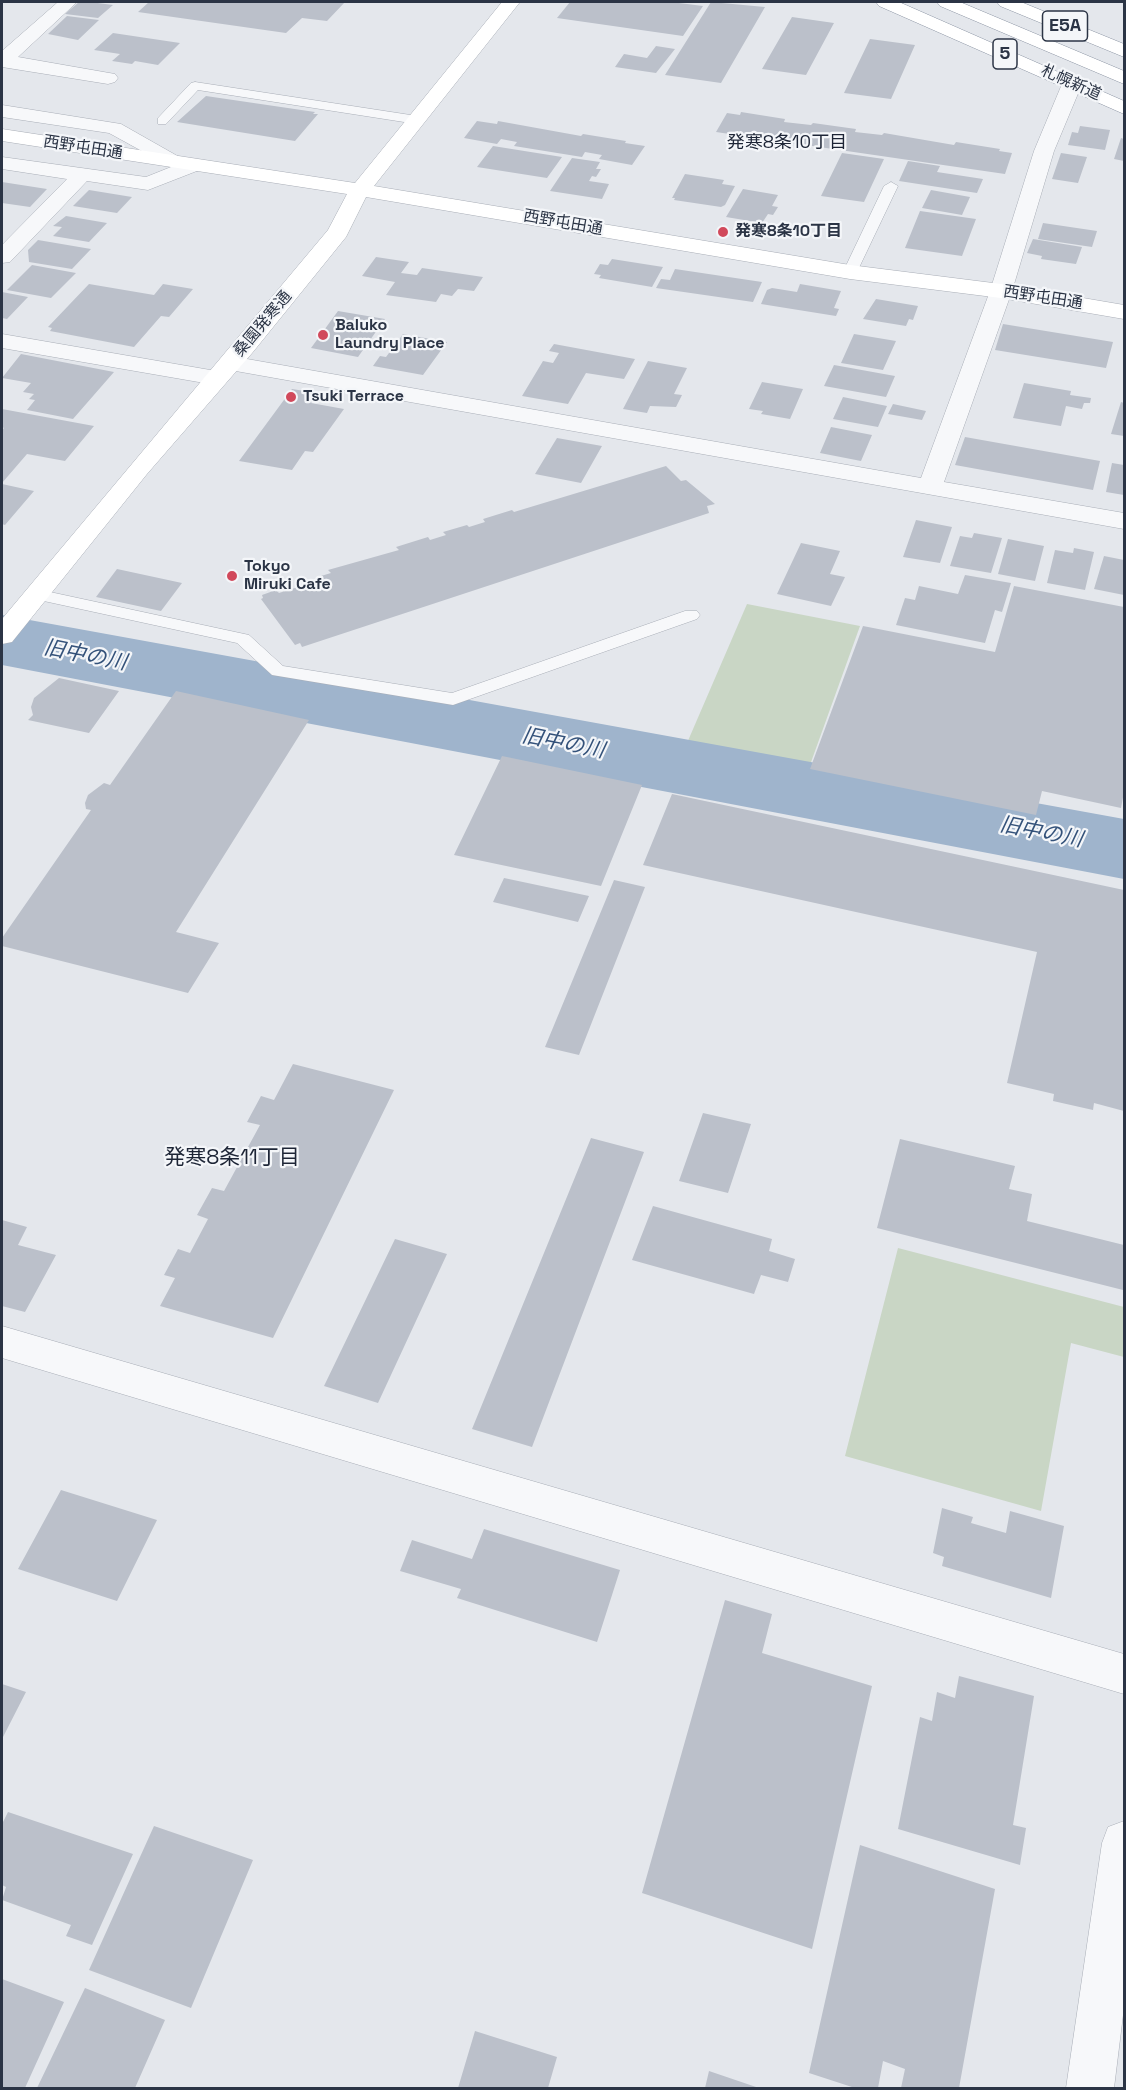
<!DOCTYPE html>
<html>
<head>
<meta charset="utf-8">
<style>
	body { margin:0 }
	#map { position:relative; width:1126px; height:2090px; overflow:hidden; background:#e4e7ec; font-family:"Space Grotesk",sans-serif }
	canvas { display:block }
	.frame { position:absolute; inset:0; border:3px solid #2b3445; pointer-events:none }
</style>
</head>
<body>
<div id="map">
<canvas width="1126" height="2090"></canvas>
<div class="frame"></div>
</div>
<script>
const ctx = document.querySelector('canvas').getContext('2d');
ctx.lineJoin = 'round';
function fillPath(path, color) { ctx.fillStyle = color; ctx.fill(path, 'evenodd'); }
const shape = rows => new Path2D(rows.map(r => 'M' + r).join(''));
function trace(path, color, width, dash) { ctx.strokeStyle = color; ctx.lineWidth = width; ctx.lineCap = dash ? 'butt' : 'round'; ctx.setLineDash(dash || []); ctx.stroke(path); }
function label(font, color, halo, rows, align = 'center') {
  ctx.font = font + ' "Space Grotesk","Noto Sans JP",sans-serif'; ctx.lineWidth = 4.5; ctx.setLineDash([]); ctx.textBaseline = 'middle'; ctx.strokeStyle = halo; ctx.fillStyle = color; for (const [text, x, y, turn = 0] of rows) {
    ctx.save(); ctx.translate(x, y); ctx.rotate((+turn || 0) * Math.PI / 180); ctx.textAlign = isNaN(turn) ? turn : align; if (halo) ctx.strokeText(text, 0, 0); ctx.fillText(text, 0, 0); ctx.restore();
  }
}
const green = shape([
	[747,604,860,626,806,776,684,750],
	[898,1248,1124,1307,1124,1357,1071,1343,1041,1511,845,1456]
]);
const river = shape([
	[2,615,1124,819,1124,879,2,665,2,615]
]);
const building = shape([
	[79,2,90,2,113,5,98,18,65,14],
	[149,2,345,2,327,21,302,18,286,33,138,12],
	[570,2,671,2,703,6,683,36,557,18],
	[711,2,765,7,721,83,665,75],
	[67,16,99,20,78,40,48,34],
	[792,17,834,23,806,75,762,69],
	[113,33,180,43,158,65,135,61,132,64,112,61,120,54,94,50],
	[870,39,915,45,891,99,844,93],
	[656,46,675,49,656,73,615,67,624,54,647,58],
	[206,96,315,112,313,114,318,114,295,141,177,122],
	[741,112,785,119,784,122,811,125,813,123,856,129,855,132,882,135,884,133,954,145,956,142,1000,149,999,151,1012,153,1005,174,716,132,727,113,740,115],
	[477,121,497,124,498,121,581,136,583,134,626,141,625,143,645,146,632,165,599,159,602,155,585,152,582,157,514,146,517,142,501,139,497,144,464,138],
	[1080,126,1110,130,1105,150,1068,145,1072,132,1078,133],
	[1121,138,1124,139,1124,161,1114,159],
	[493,146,562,157,547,178,477,167],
	[842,153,884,159,864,202,821,196],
	[1061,153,1087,157,1078,183,1052,179],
	[572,158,600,162,596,169,601,169,596,177,592,176,589,181,609,184,602,199,550,191],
	[908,161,940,166,937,172,983,179,977,193,899,181],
	[685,174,724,180,722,184,735,186,725,205,721,207,674,200,675,198,672,198],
	[2,182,47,189,30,207,2,203],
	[743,189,778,195,772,206,778,207,773,215,768,214,762,223,726,217],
	[89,190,132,197,117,213,73,206],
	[931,190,970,197,962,215,922,208],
	[920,211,976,219,962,256,905,248],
	[66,216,107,223,89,242,53,236,62,227,53,226],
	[1043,223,1097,231,1092,247,1038,239],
	[1033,239,1082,247,1076,264,1041,259,1042,256,1027,253],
	[38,240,91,249,72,269,29,262,28,250],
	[376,257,409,262,401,273,417,275,422,268,483,277,474,291,458,289,452,296,441,294,436,302,386,295,395,282,362,276],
	[612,259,663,267,652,287,599,278,601,275,594,274,600,264,608,265],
	[32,265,76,273,51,298,7,290],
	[675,269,762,282,753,302,656,288,661,279,670,280],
	[89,284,154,295,163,284,193,289,169,317,161,316,134,347,50,331,52,328,48,327],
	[800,284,841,291,834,308,839,309,836,316,761,304,767,290,772,288,797,292],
	[2,292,28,297,7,319,2,318],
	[876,299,918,306,913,320,909,319,906,326,863,319],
	[338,311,385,319,358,357,311,348],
	[1003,324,1113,342,1106,368,995,350],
	[403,334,447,342,423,375,373,366,380,356,386,357],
	[854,334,896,341,883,370,841,363],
	[554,344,635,359,624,379,586,373,568,404,522,396,543,361,553,363,559,353,549,351],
	[21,354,114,372,73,419,27,410,35,400,29,399,34,394,23,392,31,383,2,378],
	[648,361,687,368,674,394,682,395,676,407,650,406,647,413,623,409],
	[834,365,895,376,886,397,824,386],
	[762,382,803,389,790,419,761,414,763,411,749,409],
	[1024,383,1071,391,1070,395,1091,398,1090,403,1084,403,1082,409,1066,406,1061,426,1013,418],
	[292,389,317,393,311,403,344,409,313,452,305,451,292,470,239,461],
	[843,397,887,406,878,427,833,419],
	[1121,402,1124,403,1124,436,1111,434],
	[893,404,926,411,922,420,888,414],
	[2,409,94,426,65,461,27,454,2,483,2,430,4,428,2,427],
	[831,427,872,435,861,461,820,453],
	[965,437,1100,461,1093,490,955,465],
	[557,438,602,446,581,483,535,474],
	[1112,463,1124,465,1124,495,1106,492],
	[666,466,681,481,686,480,715,504,707,506,709,513,302,647,300,643,295,645,261,599,263,598,262,595,276,590,279,593,323,579,321,576,331,573,328,570,399,550,396,547,428,537,430,540,446,535,443,532,467,525,469,527,485,522,483,519,512,510,514,512],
	[2,484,34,491,5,525,2,524],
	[916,520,952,527,940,563,903,557],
	[974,533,1002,538,991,573,950,566,960,536,972,538],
	[1008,539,1044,546,1035,581,998,574],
	[801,543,840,551,830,574,845,577,831,606,777,594],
	[1074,548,1094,552,1085,590,1047,583,1055,550,1073,553],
	[1104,556,1124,560,1124,595,1094,589],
	[117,569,182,583,161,611,96,597],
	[965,575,1011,583,1002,612,995,610,985,643,896,625,905,598,915,600,919,586,958,594],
	[1014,586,1124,607,1124,792,1121,808,1042,791,1036,815,810,769,863,626,995,652],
	[59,678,119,691,89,733,28,720,33,715,31,707,34,698],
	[176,691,309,720,176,932,219,943,188,993,2,946,2,938,91,810,86,809,85,803,88,795,104,783,110,785],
	[502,756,642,785,601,886,454,855],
	[672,794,1124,890,1124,1111,1094,1103,1093,1110,1053,1101,1054,1094,1007,1083,1037,952,643,865],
	[504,878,589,896,578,922,493,902],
	[614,880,645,887,579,1055,545,1047],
	[293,1064,394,1090,273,1338,160,1306,175,1278,164,1275,178,1249,190,1253,208,1219,197,1215,212,1188,224,1191,260,1125,247,1122,261,1096,274,1100],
	[703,1113,751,1124,728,1193,679,1181],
	[591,1138,644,1152,532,1447,472,1429],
	[900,1139,1015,1166,1009,1189,1032,1194,1027,1221,1124,1245,1123,1290,877,1228],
	[653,1206,772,1239,769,1251,795,1259,788,1282,761,1275,754,1294,632,1260],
	[2,1220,27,1227,18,1245,56,1255,25,1312,2,1306],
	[395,1239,447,1254,378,1403,324,1386],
	[61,1490,157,1520,117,1601,18,1569],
	[942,1508,973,1517,971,1523,1006,1533,1010,1511,1064,1526,1051,1598,942,1566,944,1557,933,1553],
	[484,1529,620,1570,597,1642,457,1598,461,1589,400,1571,412,1540,472,1559],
	[725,1600,772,1614,762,1653,872,1686,812,1949,642,1893],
	[959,1676,1034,1696,1013,1825,1026,1828,1020,1865,898,1829,920,1717,932,1721,937,1692,955,1698],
	[2,1684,26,1692,2,1739],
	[8,1812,133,1854,92,1945,66,1936,71,1925,2,1900,6,1887,2,1885,2,1824],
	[154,1826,253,1860,191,2008,89,1970],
	[860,1845,995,1889,959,2088,901,2088,905,2069,883,2061,878,2088,855,2088,809,2073],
	[2,1979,64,2002,25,2088,2,2088],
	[85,1988,165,2020,135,2088,37,2088],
	[475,2031,557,2057,548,2088,458,2088],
	[709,2071,759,2088,705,2088]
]);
const lane = shape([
	[195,82,417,116,423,120,417,124,198,90,166,124,158,124,158,118,191,83,195,82],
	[891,182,898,186,857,272,855,275,845,275,843,272,884,186,891,182],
	[36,589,249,635,283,666,452,693,685,611,697,611,700,615,697,619,453,705,272,675,237,643,30,598,28,594,30,590,36,589]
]);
const street = shape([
	[58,2,77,2,18,57,115,74,118,78,115,82,108,84,2,67,2,51,58,2],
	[1072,78,1082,84,1054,151,1012,291,944,482,1124,513,1124,529,230,370,222,368,218,363,222,358,230,356,921,478,990,291,1034,151,1062,84,1072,78],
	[2,105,121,124,181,158,184,162,195,159,202,161,205,165,202,169,148,190,87,181,10,262,2,263,2,245,67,179,2,169,2,157,146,177,171,167,109,133,2,117,2,105],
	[2,334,216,371,224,373,228,378,224,383,216,385,2,348,2,334],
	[2,1326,1124,1654,1124,1694,2,1358,2,1326],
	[1124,1821,1124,2007,1114,2088,1066,2088,1102,1843,1108,1827,1124,1821]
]);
const secondary = shape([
	[502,2,520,2,374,186,850,265,1001,284,1124,305,1124,319,1001,298,850,279,366,197,346,237,253,352,147,474,12,642,2,644,2,619,328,230,347,194,2,141,2,129,355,183,502,2]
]);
const highway = shape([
	[876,2,899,2,1124,101,1124,114,879,6,876,2],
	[937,2,960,2,1124,71,1124,84,940,6,937,2],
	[997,2,1021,2,1124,44,1124,57,1000,6,997,2]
]);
const markers = [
	[723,232,6,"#d1495b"],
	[323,335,6,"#d1495b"],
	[291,397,6,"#d1495b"],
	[232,576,6,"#d1495b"]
];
const farStreetnames = [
	["札幌新道",1071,83,24],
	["西野屯田通",83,148,9],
	["西野屯田通",563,223,10],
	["西野屯田通",1043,298,9],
	["桑園発寒通",263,324,-50]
];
const farPoinames = [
	["発寒8条10丁目",735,232],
	["Baluko",335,326],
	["Laundry Place",335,344],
	["Tsuki Terrace",303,397],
	["Tokyo",244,567],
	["Miruki Cafe",244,585]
];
const shields = [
	[1065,26,45],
	[1005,54,24]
];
const shieldNames = [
	["E5A",1065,26],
	["5",1005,54]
];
const farNeighbourhoodnames = [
	["発寒8条10丁目",787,143]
];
const waterNames = [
	["旧中の川",85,656,11],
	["旧中の川",563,744,11],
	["旧中の川",1041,833,11]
];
const neighbourhoodNames = [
	["発寒8条11丁目",232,1158]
];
fillPath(green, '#c9d6c5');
fillPath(river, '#9fb4cc');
fillPath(building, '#bbc0ca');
trace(lane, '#a9aeb7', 1);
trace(street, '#a9aeb7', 1);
trace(secondary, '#a9aeb7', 1);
trace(highway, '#8b94a3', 1);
fillPath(lane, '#f7f8fa');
fillPath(street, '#f7f8fa');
fillPath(secondary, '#fff');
fillPath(highway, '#fff');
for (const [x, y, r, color] of markers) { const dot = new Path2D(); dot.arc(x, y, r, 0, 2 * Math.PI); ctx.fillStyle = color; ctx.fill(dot); trace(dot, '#f4f6f9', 2); }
label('16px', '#2b3445', '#f4f6f9', farStreetnames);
label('bold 16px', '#2b3445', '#f4f6f9', farPoinames, 'left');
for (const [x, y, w] of shields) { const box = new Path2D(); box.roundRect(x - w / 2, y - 15, w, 30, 4.5); ctx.fillStyle = '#f4f6f9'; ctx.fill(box); trace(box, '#2b3445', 1.5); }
label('bold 18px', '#2b3445', null, shieldNames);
label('18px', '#1d2536', '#f4f6f9', farNeighbourhoodnames);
label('italic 21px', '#34527a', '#f4f6f9', waterNames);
label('21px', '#1d2536', '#f4f6f9', neighbourhoodNames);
</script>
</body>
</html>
